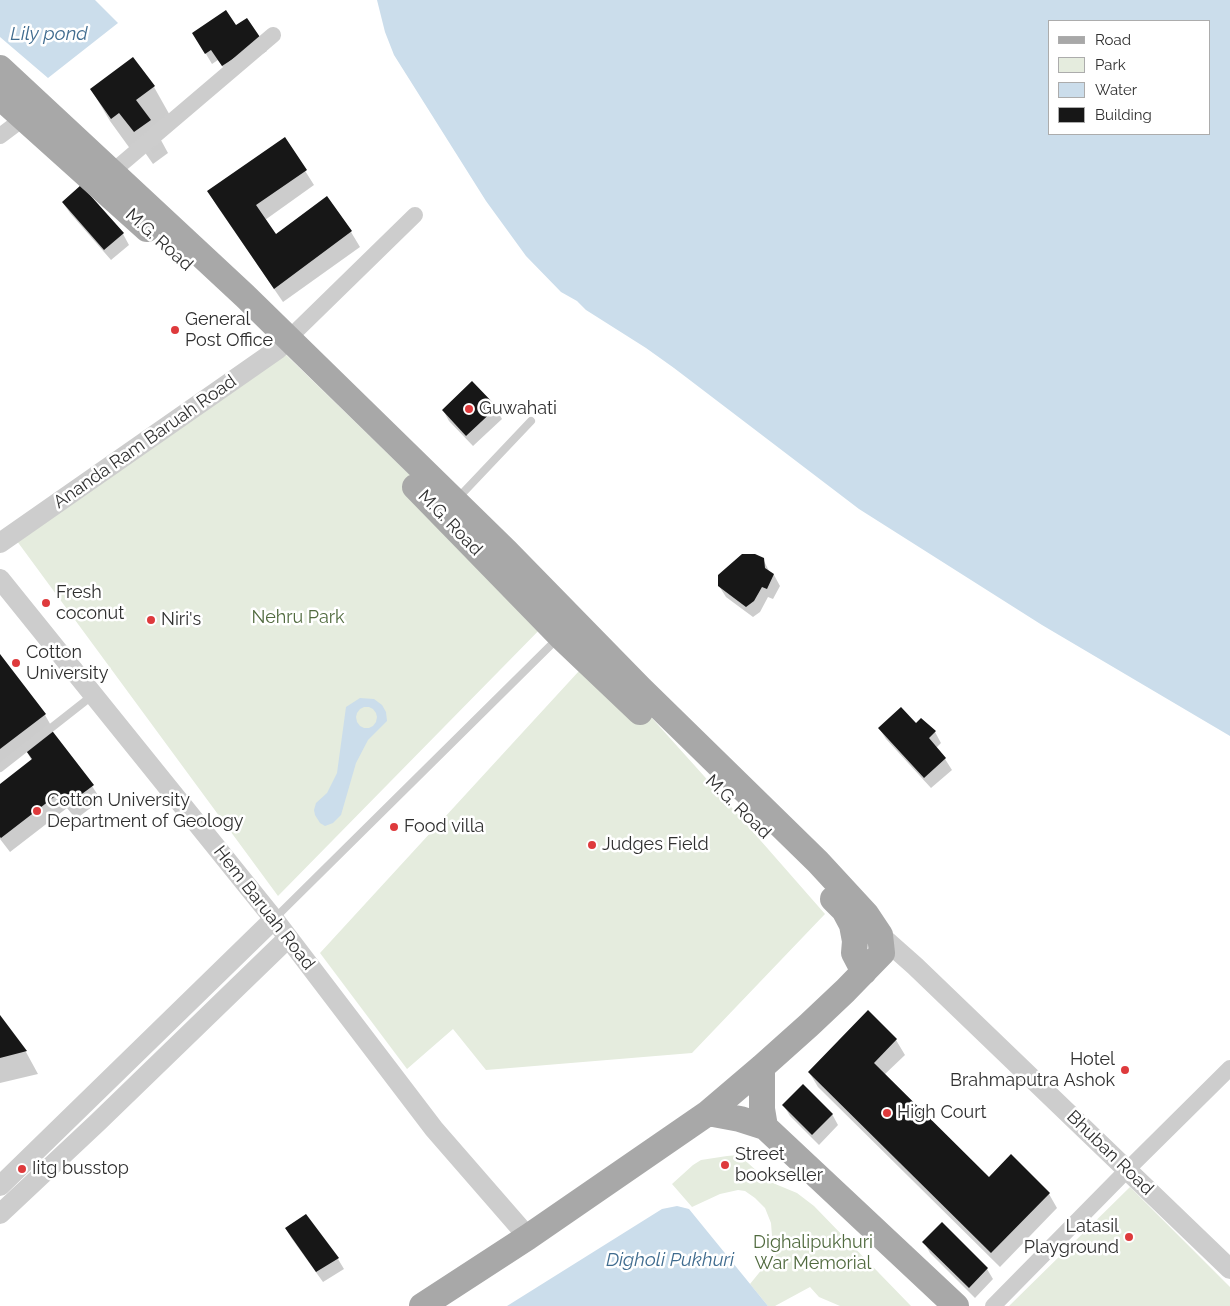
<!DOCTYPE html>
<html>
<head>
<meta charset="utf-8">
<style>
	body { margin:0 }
	#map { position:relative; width:1230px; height:1306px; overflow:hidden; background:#fff; font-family:Raleway,sans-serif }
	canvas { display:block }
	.legend { position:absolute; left:1048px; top:20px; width:162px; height:115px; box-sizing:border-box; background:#fff; border:1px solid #acacac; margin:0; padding:6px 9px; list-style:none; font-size:15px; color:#303030 }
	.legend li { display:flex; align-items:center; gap:10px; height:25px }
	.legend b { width:25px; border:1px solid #acacac }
</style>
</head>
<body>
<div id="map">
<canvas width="1230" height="1306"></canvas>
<ul class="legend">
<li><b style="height:6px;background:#a8a8a8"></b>Road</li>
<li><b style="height:14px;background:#e5ecde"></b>Park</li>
<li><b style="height:14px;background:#cbddeb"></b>Water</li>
<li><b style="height:14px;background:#171717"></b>Building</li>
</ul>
</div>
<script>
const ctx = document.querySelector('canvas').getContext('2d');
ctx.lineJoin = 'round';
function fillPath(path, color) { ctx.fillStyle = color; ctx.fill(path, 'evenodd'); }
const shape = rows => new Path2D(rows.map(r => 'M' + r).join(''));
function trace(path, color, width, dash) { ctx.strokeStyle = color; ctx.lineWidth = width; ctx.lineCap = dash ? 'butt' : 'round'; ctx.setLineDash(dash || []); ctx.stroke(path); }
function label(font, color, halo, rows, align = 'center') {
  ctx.font = font + ' Raleway,sans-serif'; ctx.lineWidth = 5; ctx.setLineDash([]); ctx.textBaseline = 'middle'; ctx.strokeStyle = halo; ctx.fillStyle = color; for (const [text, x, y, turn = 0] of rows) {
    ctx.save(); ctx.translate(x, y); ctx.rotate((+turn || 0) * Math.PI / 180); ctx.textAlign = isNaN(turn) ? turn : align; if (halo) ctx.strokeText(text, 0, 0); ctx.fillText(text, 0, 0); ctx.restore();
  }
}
const green = shape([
	[279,348,554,615,278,896,14,537],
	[590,659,624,687,704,776,825,914,692,1053,486,1070,453,1029,407,1069,320,953],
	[739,1155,768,1181,797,1193,814,1206,911,1306,840,1306,819,1297,810,1287,775,1306,768,1306,750,1284,780,1247,772,1236,771,1223,765,1208,755,1198,745,1191,738,1190,720,1194,692,1207,672,1184,693,1165,701,1160,727,1156],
	[1130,1187,1230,1287,1230,1306,1009,1306]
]);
const water = shape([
	[0,0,95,0,118,23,48,78,0,37],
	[377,0,1230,0,1230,736,1042,625,859,509,674,368,646,348,586,310,577,301,561,292,526,256,486,201,394,55,385,32],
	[1049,21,1209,21,1209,134,1049,134],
	[360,698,374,699,382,705,386,712,387,721,368,740,356,763,341,815,333,823,325,826,320,823,315,815,314,810,316,803,327,793,337,773,346,707],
	[364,707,369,707,373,709,376,713,377,717,376,722,373,726,369,728,364,728,360,726,357,722,356,717,357,713,360,709],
	[677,1206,689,1209,768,1306,507,1306,662,1209]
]);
const shadow = shape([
	[235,27,261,41,267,51,229,76,218,60,212,64,200,44],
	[133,59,154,87,172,119,156,131,168,153,153,164,139,144,131,150,110,121,91,89],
	[285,139,314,185,265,220,276,236,327,198,351,232,360,247,283,302,217,206,208,191],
	[63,203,123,234,129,245,111,260,70,213],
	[496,408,502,419,473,446,449,421,443,410],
	[763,559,770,573,774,575,780,586,773,599,768,597,760,612,753,617,726,597,719,586],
	[0,657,45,715,53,729,50,731,92,786,101,800,76,819,67,808,10,852,0,839,0,786,32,761,26,750,0,770],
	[916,725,935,732,941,743,936,748,945,759,952,770,931,788,886,739,879,728],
	[868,1012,896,1040,905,1055,884,1075,989,1179,1049,1194,1057,1208,1000,1267,818,1087,809,1072],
	[0,1017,26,1052,38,1074,0,1083],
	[784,1106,832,1114,838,1125,819,1145,790,1116],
	[286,1229,338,1259,344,1269,323,1282,292,1239],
	[924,1242,987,1269,993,1279,975,1298,930,1253]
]);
const building = shape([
	[226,10,236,25,247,18,262,40,222,66,211,50,205,54,192,33],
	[133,57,155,86,136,100,151,120,134,132,119,113,111,119,90,89],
	[285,137,307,170,256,205,276,234,327,196,352,231,274,289,207,191],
	[81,185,124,233,104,250,62,202],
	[472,381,497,407,466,436,442,410],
	[742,554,755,554,764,558,765,568,774,574,767,589,762,587,754,601,746,607,718,586,718,575],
	[0,654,46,714,0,749],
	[901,707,916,723,921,718,936,731,929,738,946,758,924,778,878,728],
	[50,728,94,785,67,805,58,794,1,838,0,837,0,784,32,759,24,748],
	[868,1010,897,1039,874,1063,989,1177,1011,1154,1050,1193,991,1253,808,1072],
	[0,1015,27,1051,0,1058],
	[803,1084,833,1114,812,1135,782,1105],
	[306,1214,339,1258,316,1272,285,1228],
	[942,1222,988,1268,969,1288,922,1242]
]);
const service = shape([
	[458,498,531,421],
	[0,768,93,695],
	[275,918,557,639]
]);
const minor = shape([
	[0,136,24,118],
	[112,172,273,35],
	[288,339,415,215],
	[993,1306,1128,1169,1230,1068]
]);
const tertiary = shape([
	[0,543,278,349,288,339],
	[0,579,274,919,434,1129,528,1237],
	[874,933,880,935,915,966,1230,1269],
	[0,1186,274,919],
	[0,1214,98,1122,288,938]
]);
const primary = shape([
	[0,68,245,296,507,552,641,689,818,862,866,914,880,935,882,953,845,991,809,1025,762,1067,708,1113,528,1237,422,1306],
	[0,97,147,229],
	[415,487,560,636,640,712],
	[833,899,844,910,852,925,855,941,854,953,864,972],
	[762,1067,762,1109,765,1127,956,1306],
	[708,1113,740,1119,765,1127]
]);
const markers = [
	[175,330,5,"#de3a3c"],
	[469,409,5,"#de3a3c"],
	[46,603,5,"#de3a3c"],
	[151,620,5,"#de3a3c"],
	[16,663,5,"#de3a3c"],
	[37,811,5,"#de3a3c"],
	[394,827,5,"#de3a3c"],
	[592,845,5,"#de3a3c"],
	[1125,1070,5,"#de3a3c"],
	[887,1113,5,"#de3a3c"],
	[725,1165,5,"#de3a3c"],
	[22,1169,5,"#de3a3c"],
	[1129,1237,5,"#de3a3c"]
];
const streetNames = [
	["M.G. Road",159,240,42],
	["Ananda Ram Baruah Road",145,442,-35],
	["M.G. Road",450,523,46],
	["M.G. Road",738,807,44],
	["Hem Baruah Road",264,908,52],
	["Bhuban Road",1110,1153,44]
];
const poiNames = [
	["General",185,320],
	["Post Office",185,341],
	["Guwahati",479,409],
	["Fresh",56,593],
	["coconut",56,614],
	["Niri's",161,620],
	["Cotton",26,653],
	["University",26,674],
	["Cotton University",47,801],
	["Department of Geology",47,822],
	["Food villa",404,827],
	["Judges Field",602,845],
	["Hotel",1115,1060,"right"],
	["Brahmaputra Ashok",1115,1081,"right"],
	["High Court",897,1113],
	["Street",735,1155],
	["bookseller",735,1176],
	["Iitg busstop",32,1169],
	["Latasil",1119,1227,"right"],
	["Playground",1119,1248,"right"]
];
const parkNames = [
	["Nehru Park",298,618],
	["Dighalipukhuri",813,1243],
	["War Memorial",813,1264]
];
const waterNames = [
	["Lily pond",49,34],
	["Digholi Pukhuri",670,1260]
];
fillPath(green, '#e5ecde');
fillPath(water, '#cbddeb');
fillPath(shadow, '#0003');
fillPath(building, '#171717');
trace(service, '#cdcdcd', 8);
trace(minor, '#cdcdcd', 16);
trace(tertiary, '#cdcdcd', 20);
trace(primary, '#a8a8a8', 26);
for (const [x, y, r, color] of markers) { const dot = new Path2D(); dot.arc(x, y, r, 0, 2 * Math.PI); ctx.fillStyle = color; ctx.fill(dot); trace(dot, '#fff', 2); }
label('18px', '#303030', '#fff', streetNames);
label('18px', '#303030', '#fff', poiNames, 'left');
label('18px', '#506a3e', '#fff', parkNames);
label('italic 19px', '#406c8f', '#fff', waterNames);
</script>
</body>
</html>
